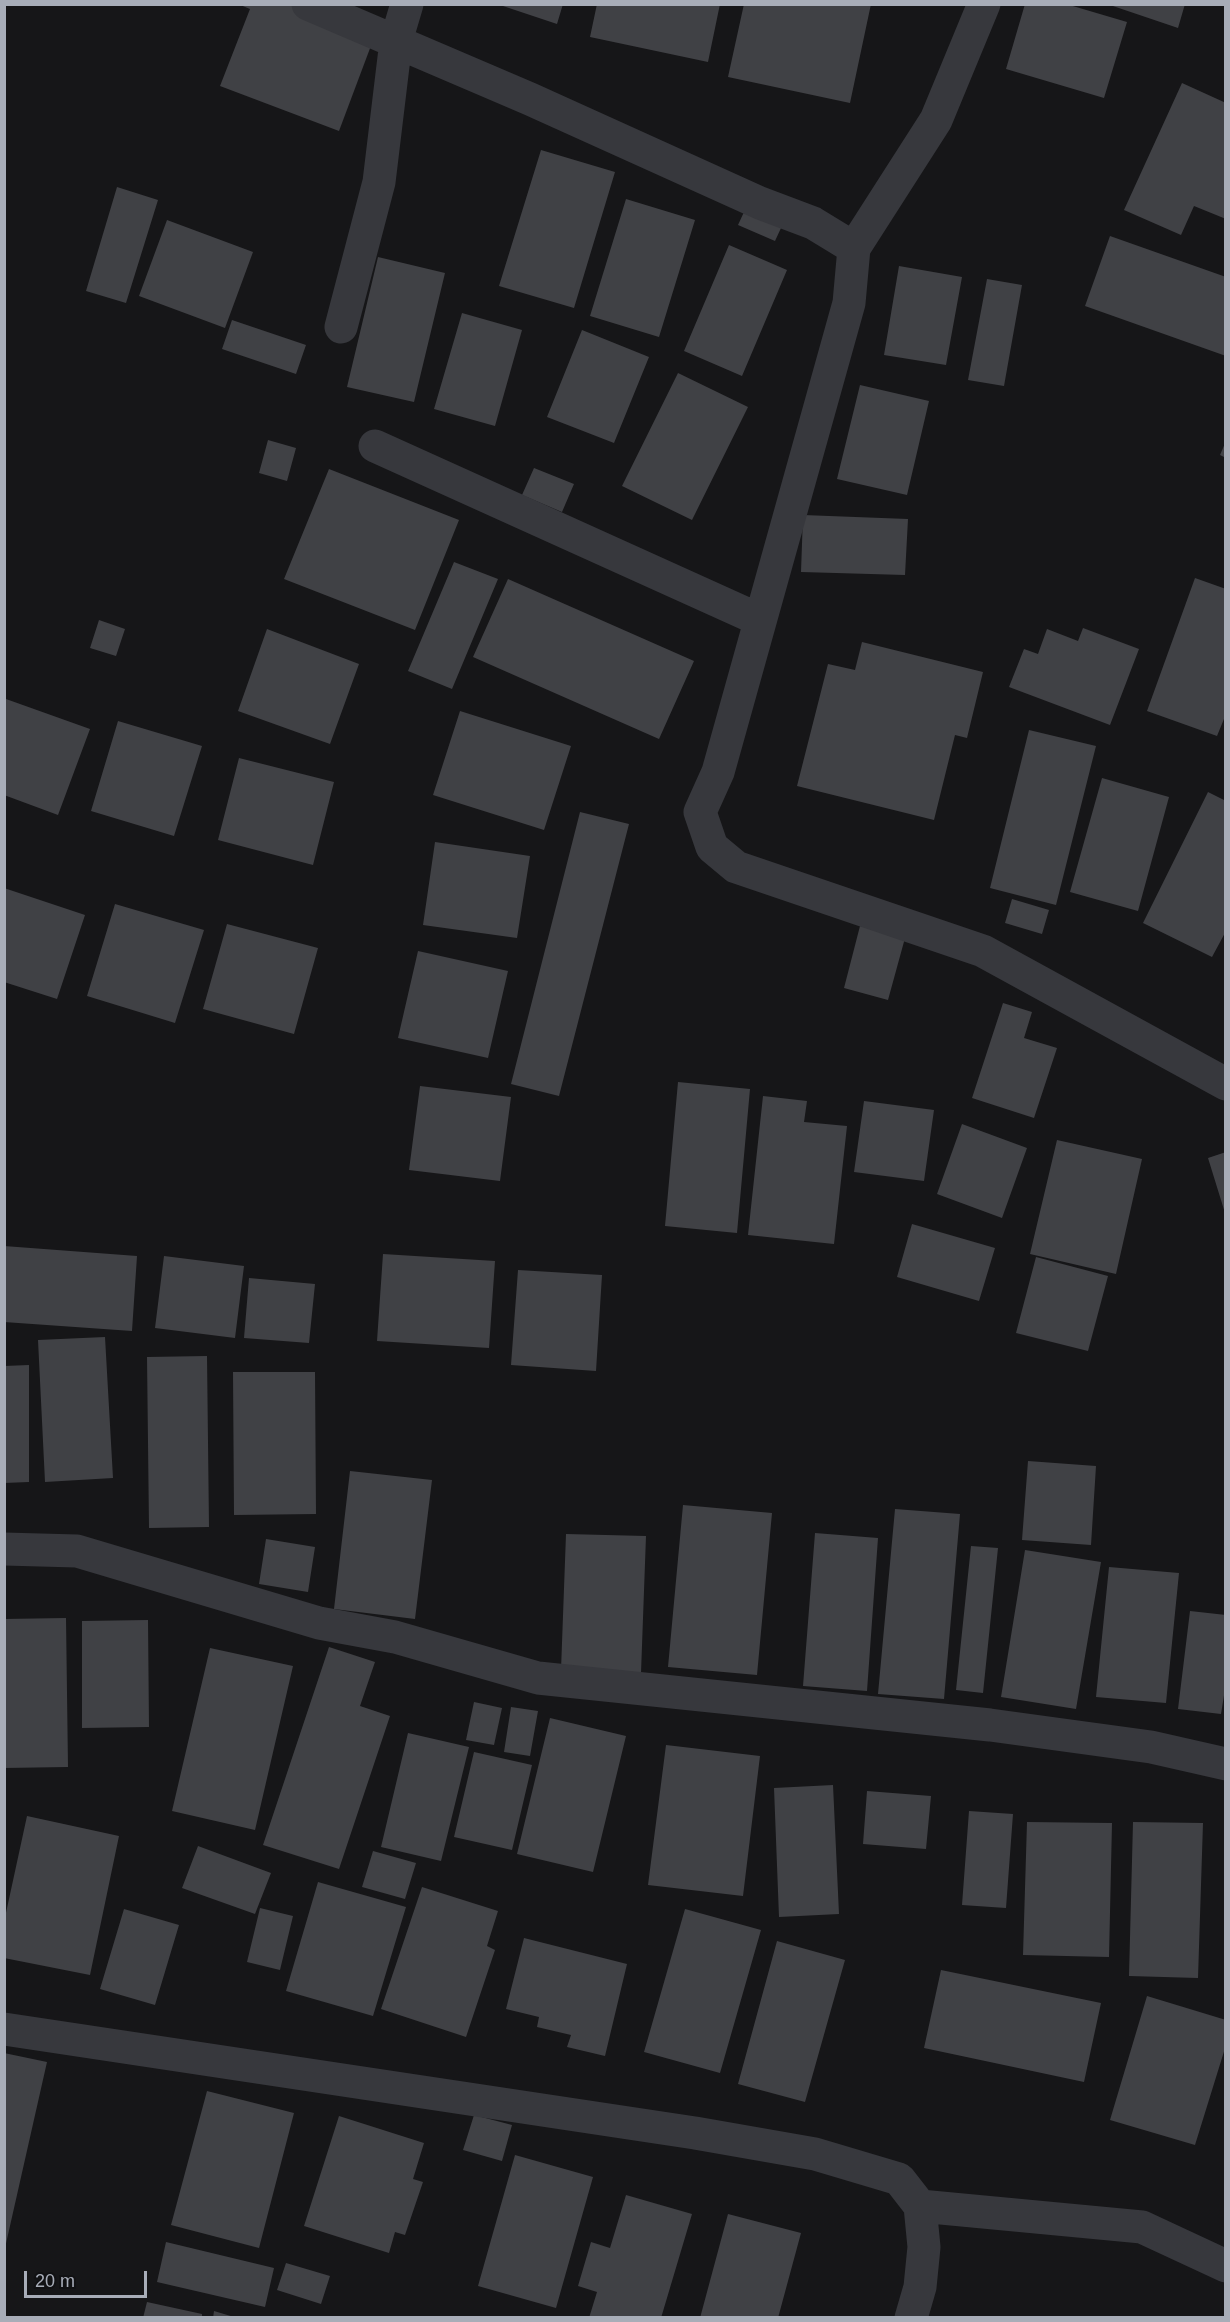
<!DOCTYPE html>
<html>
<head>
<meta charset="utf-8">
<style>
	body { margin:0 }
	#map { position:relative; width:1230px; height:2322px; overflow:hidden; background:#161618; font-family:Helvetica,sans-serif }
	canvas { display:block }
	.frame { position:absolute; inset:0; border:6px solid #a8adb8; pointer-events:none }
	.scale { position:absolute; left:24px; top:2271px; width:123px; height:27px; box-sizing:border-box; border:3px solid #a8adb8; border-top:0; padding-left:8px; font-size:18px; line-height:21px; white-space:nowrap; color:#a8adb8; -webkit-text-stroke:4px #111113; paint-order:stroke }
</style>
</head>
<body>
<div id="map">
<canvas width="1230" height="2322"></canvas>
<div class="frame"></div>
<div class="scale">20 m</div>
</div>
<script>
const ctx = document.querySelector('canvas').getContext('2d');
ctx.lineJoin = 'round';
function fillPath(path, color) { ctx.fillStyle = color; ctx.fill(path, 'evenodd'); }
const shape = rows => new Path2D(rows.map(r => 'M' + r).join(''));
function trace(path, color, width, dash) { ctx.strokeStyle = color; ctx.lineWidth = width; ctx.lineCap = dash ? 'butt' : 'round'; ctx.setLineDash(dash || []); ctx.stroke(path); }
const building = shape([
	[295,4,375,35,339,131,220,86,250,9,238,4],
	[497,4,563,4,557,24],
	[597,4,720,4,708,62,590,37],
	[744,4,871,4,850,103,728,77],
	[1025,4,1066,4,1127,22,1104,98,1006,69],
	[1107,4,1185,4,1178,28],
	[1182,83,1226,103,1226,219,1194,206,1181,235,1124,210],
	[541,150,615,172,574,308,499,286],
	[117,187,158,200,126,303,86,291],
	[626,199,695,220,659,337,590,316],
	[750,199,787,215,775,241,738,225],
	[167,220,253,252,225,328,139,296],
	[1110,236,1226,277,1226,356,1085,306],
	[729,245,787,270,742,376,684,351],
	[378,257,445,273,414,402,347,387],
	[899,266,962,277,946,365,884,355],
	[987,279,1022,285,1004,386,968,380],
	[462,313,522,330,495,426,434,409],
	[232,320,306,345,296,374,222,349],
	[582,330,649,357,614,443,547,417],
	[678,373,748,407,692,520,622,486],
	[860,385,929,401,907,495,837,479],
	[268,440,296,448,287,481,259,473],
	[1226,441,1226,458,1220,455],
	[534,468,574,484,562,512,522,495],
	[329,469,459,520,415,630,284,579],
	[803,515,908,519,905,575,801,572],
	[454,562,498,579,452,689,408,671],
	[1195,578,1226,589,1226,714,1217,736,1147,711],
	[508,579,694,661,659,739,473,657],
	[99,620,125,629,116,656,90,648],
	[1083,628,1139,649,1110,725,1009,687,1024,649,1038,654,1047,629,1078,641],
	[267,629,359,664,330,744,238,711],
	[862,642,983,672,967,738,955,735,934,820,797,786,828,664,855,670],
	[6,699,90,729,58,815,4,795],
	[460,711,571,746,544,830,433,795],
	[118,721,202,746,174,836,91,811],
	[1029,730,1096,746,1056,905,990,888],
	[239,758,334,782,313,865,218,840],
	[1102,778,1169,797,1138,911,1070,892],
	[1208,792,1226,801,1226,931,1212,957,1143,923],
	[580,812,629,824,559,1096,511,1084],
	[435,842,530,856,517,938,423,925],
	[4,888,85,915,57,999,4,982],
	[1012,899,1049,910,1042,934,1005,923],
	[115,904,204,930,175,1023,87,996],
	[227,924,318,948,294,1034,203,1009],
	[860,926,905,938,888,1000,844,988],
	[418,951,508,971,488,1058,398,1038],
	[1003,1003,1032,1012,1024,1038,1057,1048,1034,1118,972,1098],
	[678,1082,750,1089,737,1233,665,1226],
	[420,1086,511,1097,500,1181,409,1170],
	[763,1096,807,1101,804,1122,847,1126,834,1244,748,1235],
	[864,1101,934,1110,924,1181,854,1172],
	[962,1124,1027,1148,1002,1218,937,1194],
	[1057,1140,1142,1159,1116,1274,1030,1254],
	[1226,1152,1226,1213,1225,1213,1208,1158],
	[912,1224,995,1248,979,1301,897,1277],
	[4,1246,137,1256,132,1331,4,1322],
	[383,1254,495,1261,489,1348,377,1341],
	[164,1256,244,1266,235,1338,155,1328],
	[1036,1257,1108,1276,1088,1351,1016,1333],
	[518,1270,602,1275,596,1371,511,1365],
	[249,1278,315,1284,309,1343,244,1338],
	[105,1337,113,1478,45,1482,38,1340],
	[207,1356,209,1527,149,1528,147,1357],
	[29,1365,29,1482,4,1483,4,1366],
	[233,1372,315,1372,316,1514,234,1515],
	[1028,1461,1096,1466,1091,1545,1022,1540],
	[350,1471,432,1480,415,1619,334,1609],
	[683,1505,772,1513,757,1675,668,1667],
	[895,1509,960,1514,944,1699,878,1694],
	[815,1533,878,1538,867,1691,803,1686],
	[566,1534,646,1536,641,1673,561,1670],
	[266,1539,315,1547,308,1592,259,1584],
	[971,1546,998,1548,983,1693,956,1690],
	[1025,1550,1101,1562,1076,1709,1001,1697],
	[1109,1567,1179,1573,1166,1703,1096,1697],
	[1190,1611,1226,1615,1226,1683,1221,1714,1178,1709],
	[66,1618,68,1767,4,1768,4,1619],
	[148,1620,149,1727,82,1728,82,1621],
	[329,1647,375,1662,360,1706,390,1716,339,1869,263,1845],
	[210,1648,293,1666,255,1830,172,1811],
	[474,1702,502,1708,494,1745,466,1740],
	[511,1707,538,1711,530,1756,504,1752],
	[550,1718,626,1736,593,1872,517,1854],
	[408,1733,469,1747,441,1861,381,1847],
	[666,1745,760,1756,743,1896,648,1885],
	[474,1752,532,1765,512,1850,454,1837],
	[833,1785,839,1914,779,1917,774,1788],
	[867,1791,931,1796,926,1849,863,1844],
	[969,1811,1013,1814,1006,1908,962,1905],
	[27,1816,119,1836,90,1975,4,1958,4,1922],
	[1027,1822,1112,1823,1109,1957,1023,1955],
	[1133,1822,1203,1823,1198,1978,1129,1976],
	[198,1846,271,1873,255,1914,182,1888],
	[373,1851,416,1863,405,1899,362,1887],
	[318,1882,406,1907,373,2016,286,1991],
	[422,1887,498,1911,487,1946,495,1950,466,2037,381,2009],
	[260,1908,293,1916,280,1970,247,1962],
	[124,1909,179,1925,155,2005,100,1989],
	[685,1909,761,1930,720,2073,644,2052],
	[524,1938,627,1964,605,2056,567,2047,571,2035,537,2027,539,2017,506,2009],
	[777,1941,845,1960,805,2102,738,2084],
	[941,1970,1101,2003,1084,2082,924,2048],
	[1147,1996,1226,2020,1226,2045,1195,2145,1110,2120],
	[4,2053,47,2062,5,2248,4,2248],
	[207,2091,294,2113,259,2248,171,2225],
	[474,2115,512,2125,502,2161,463,2150],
	[339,2116,424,2143,413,2179,423,2182,405,2235,395,2232,389,2253,304,2226],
	[515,2155,593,2177,556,2308,478,2286],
	[626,2195,692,2214,661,2318,589,2318,597,2292,578,2286,591,2242,610,2248],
	[728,2214,801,2233,778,2318,700,2318],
	[166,2242,274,2268,265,2307,157,2282],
	[286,2263,330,2276,321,2304,277,2290],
	[147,2302,202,2314,202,2318,143,2318],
	[214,2311,234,2317,234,2318,213,2318]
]);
const minor = shape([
	[308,4,530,99,760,203,813,223,854,248,849,303,718,772,700,812,712,847,736,867,983,951,1226,1084],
	[854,248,936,120,984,4],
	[341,327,379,182,396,41,407,4],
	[375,446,760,620],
	[4,1549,77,1551,319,1623,395,1637,538,1678,990,1725,1151,1747,1226,1764],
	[4,2029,695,2133,815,2154,899,2179,920,2206,924,2247,920,2287,911,2318],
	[920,2206,1142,2227,1226,2266]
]);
fillPath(building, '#404145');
trace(minor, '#37383d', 33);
</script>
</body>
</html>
